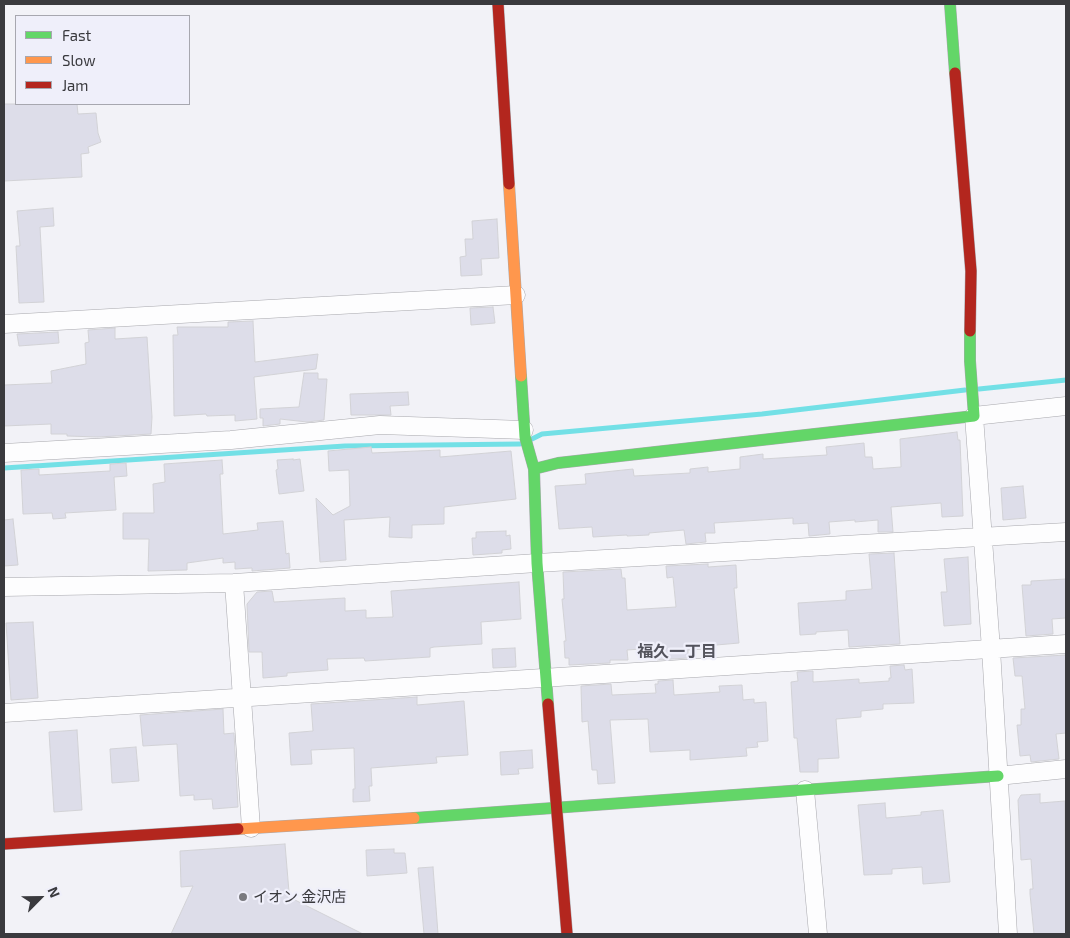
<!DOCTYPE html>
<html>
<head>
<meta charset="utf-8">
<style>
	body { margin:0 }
	#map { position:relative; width:1070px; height:938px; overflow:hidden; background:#f2f2f7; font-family:"Exo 2",sans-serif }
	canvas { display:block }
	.frame { position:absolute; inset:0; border:5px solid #3a3a3e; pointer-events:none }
	.legend { position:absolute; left:15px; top:15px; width:175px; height:90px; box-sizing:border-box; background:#efeffa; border:1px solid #a7a7af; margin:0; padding:6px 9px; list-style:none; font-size:15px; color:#3a3a3e }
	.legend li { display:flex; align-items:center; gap:10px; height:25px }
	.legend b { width:25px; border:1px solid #a7a7af }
	.north { position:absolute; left:15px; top:873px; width:50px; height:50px; -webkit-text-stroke:4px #efeffa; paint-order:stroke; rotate:67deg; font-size:14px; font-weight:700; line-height:20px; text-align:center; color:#3a3a3e }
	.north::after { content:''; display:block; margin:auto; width:18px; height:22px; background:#3a3a3e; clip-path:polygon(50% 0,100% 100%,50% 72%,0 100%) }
</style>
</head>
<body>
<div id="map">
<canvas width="1070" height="938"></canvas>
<div class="frame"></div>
<ul class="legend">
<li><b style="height:6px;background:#63d668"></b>Fast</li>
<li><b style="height:6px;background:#ff974d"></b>Slow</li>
<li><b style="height:6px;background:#b3261e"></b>Jam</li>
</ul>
<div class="north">N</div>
</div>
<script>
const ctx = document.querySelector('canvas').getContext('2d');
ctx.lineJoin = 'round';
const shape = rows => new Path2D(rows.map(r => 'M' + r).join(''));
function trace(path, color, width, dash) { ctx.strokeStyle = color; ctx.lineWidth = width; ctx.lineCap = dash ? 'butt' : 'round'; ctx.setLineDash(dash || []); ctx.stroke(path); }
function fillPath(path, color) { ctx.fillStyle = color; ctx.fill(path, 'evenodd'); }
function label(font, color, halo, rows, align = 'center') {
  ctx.font = font + ' "Exo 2","Noto Sans JP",sans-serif'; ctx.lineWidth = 4.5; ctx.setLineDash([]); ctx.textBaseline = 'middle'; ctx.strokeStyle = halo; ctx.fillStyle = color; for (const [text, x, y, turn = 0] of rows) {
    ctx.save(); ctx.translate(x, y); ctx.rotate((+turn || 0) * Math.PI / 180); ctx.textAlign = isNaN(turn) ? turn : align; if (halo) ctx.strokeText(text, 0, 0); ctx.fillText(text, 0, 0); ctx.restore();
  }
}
const stream = shape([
	[979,389,1066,380],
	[532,439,542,434,762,414,965,390],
	[4,468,345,446,520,444]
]);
const building = shape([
	[4,104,77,104,78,114,96,113,98,133,101,142,88,147,89,153,81,154,82,177,4,181,4,104],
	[53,208,54,226,40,227,44,302,19,303,16,246,20,246,17,211,53,208],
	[497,219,499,258,481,259,482,275,461,276,460,257,466,256,465,239,473,239,472,221,497,219],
	[493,307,495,323,471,325,470,308,493,307],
	[253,321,255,362,318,354,316,369,254,377,257,419,235,421,235,415,207,416,206,414,174,416,173,335,178,335,177,327,228,327,228,322,253,321],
	[115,328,115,339,147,337,152,417,151,434,98,437,67,436,67,434,51,434,51,424,4,426,4,385,52,383,51,371,86,364,85,343,89,342,88,330,115,328],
	[58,332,59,343,19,346,17,334,58,332],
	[304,373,318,373,318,379,327,379,324,420,307,422,280,419,280,424,263,426,263,418,260,418,260,409,299,407,304,373],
	[408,392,409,405,390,406,391,415,351,415,350,394,408,392],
	[957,432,958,440,960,440,963,516,942,517,941,503,891,507,893,532,878,532,878,520,855,522,855,520,829,522,830,534,809,536,808,523,793,524,793,518,714,523,715,533,705,533,706,542,686,544,684,530,649,533,649,535,627,536,627,535,593,537,592,527,559,529,555,486,586,484,585,474,633,469,634,476,690,473,690,469,708,467,708,472,740,469,740,457,763,454,763,459,827,455,826,447,864,443,865,457,872,457,873,469,901,467,900,439,957,432],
	[371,447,372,453,440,450,440,457,511,451,516,499,444,507,444,524,412,525,412,538,389,537,390,517,344,520,346,560,320,562,316,498,333,515,350,506,349,470,329,471,328,451,371,447],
	[293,459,293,460,300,459,304,491,279,494,276,470,278,469,277,460,293,459],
	[222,460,223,474,220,474,223,534,258,530,257,523,283,521,286,554,289,553,290,568,252,571,252,568,235,569,235,562,223,563,223,558,187,563,187,570,148,571,149,539,123,539,123,513,154,513,153,484,165,482,164,464,222,460],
	[126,463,127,476,114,477,116,510,65,513,66,518,53,519,52,513,23,514,21,470,39,469,39,475,110,471,110,464,126,463],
	[1023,486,1026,518,1003,520,1001,488,1023,486],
	[13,519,18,565,4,566,4,520,13,519],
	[506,531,506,536,510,535,511,549,502,550,502,553,473,555,472,538,476,538,476,532,506,531],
	[894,553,900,644,849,647,848,630,816,632,816,634,800,635,798,603,846,600,846,591,872,589,869,554,894,553],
	[968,557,971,624,944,626,941,592,947,592,944,559,968,557],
	[708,564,708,567,736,565,737,588,734,588,739,643,705,646,705,649,688,650,688,658,657,660,656,658,655,648,627,650,628,660,610,660,610,663,569,665,569,658,565,658,564,641,566,641,562,599,564,599,563,572,621,569,622,578,625,578,627,610,676,607,673,577,667,578,666,566,708,564],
	[1066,579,1066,618,1052,619,1053,634,1026,636,1022,585,1031,585,1031,581,1066,579],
	[519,582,521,619,481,622,482,644,434,647,430,648,430,657,365,661,364,658,327,659,328,670,287,673,287,676,263,678,262,652,249,652,247,604,257,592,272,591,274,602,345,598,345,611,366,610,366,618,393,617,391,591,519,582],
	[33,622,38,698,11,700,6,623,33,622],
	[515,648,516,667,493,668,492,649,515,648],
	[1066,655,1066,733,1056,734,1059,759,1031,762,1030,755,1020,756,1017,725,1021,725,1021,709,1025,709,1022,676,1015,676,1013,658,1066,655],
	[904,665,905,670,912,669,914,703,883,704,883,709,861,711,861,717,836,719,839,758,818,759,818,772,800,772,797,738,794,738,791,682,798,681,797,672,813,671,813,682,859,679,859,683,889,681,889,678,891,678,890,666,904,665],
	[673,680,674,695,720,692,719,686,742,685,743,700,754,699,754,703,766,702,768,741,757,742,758,747,746,748,747,756,690,760,690,750,650,752,648,719,610,720,615,783,598,784,597,770,592,770,588,721,582,722,581,686,611,684,612,695,656,693,655,684,658,684,658,681,673,680],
	[417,697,417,705,464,701,468,755,436,757,437,763,371,768,372,786,369,786,370,801,353,802,353,789,355,789,354,748,311,750,312,764,291,765,289,733,313,731,311,704,417,697],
	[223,709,224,734,234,733,238,807,213,809,212,799,194,800,194,795,180,796,177,744,143,746,140,715,223,709],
	[77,730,82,810,54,812,49,732,77,730],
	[136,747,139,781,112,783,110,749,136,747],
	[532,750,533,768,518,769,519,774,501,775,500,752,532,750],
	[1040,794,1040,803,1065,801,1066,934,1034,934,1030,894,1030,889,1033,889,1031,859,1021,860,1018,800,1021,795,1040,794],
	[885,803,886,818,921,815,921,812,943,810,950,882,923,884,922,867,892,869,892,874,864,875,858,805,885,803],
	[285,844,289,892,287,896,363,934,171,934,193,886,181,887,180,851,285,844],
	[394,849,394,853,405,853,407,873,367,876,366,850,394,849],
	[433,867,438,934,424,934,418,868,433,867]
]);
const street = shape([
	[4,324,516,295],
	[4,453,231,440,380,425,524,430],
	[234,583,251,828],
	[4,587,234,583,537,563,1066,532],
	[4,713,1066,644],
	[998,776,1066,769],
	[805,790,818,934],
	[1008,934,991,649,974,416,1066,406]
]);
const fast = shape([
	[950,4,955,73],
	[521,376,525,437,534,469,537,563,548,704],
	[534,469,558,463,974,416,970,361,970,331],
	[414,818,998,776]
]);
const slow = shape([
	[509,184,521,376],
	[238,829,414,818]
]);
const jam = shape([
	[498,4,509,184],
	[955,73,971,271,970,331],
	[548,704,567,934],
	[4,844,238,829]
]);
const markers = [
	[243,897,5,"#7a7a7f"]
];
const poiNames = [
	["イオン 金沢店",253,897]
];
const neighbourhoodNames = [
	["福久一丁目",677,652]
];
trace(stream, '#73e0e6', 5);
fillPath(building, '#dddde9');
trace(building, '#d2d2d6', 1);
trace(street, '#a8a8ad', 19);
trace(fast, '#a8a8ad', 12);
trace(slow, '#a8a8ad', 12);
trace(jam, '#a8a8ad', 12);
trace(street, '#fdfdfe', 18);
trace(fast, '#63d668', 11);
trace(slow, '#ff974d', 11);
trace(jam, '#b3261e', 11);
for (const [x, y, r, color] of markers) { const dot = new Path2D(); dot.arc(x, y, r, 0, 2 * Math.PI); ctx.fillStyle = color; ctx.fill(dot); trace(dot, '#efeffa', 2); }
label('15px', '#3a3a3e', '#efeffa', poiNames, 'left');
label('bold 16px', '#53535d', '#efeffa', neighbourhoodNames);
</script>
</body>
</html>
